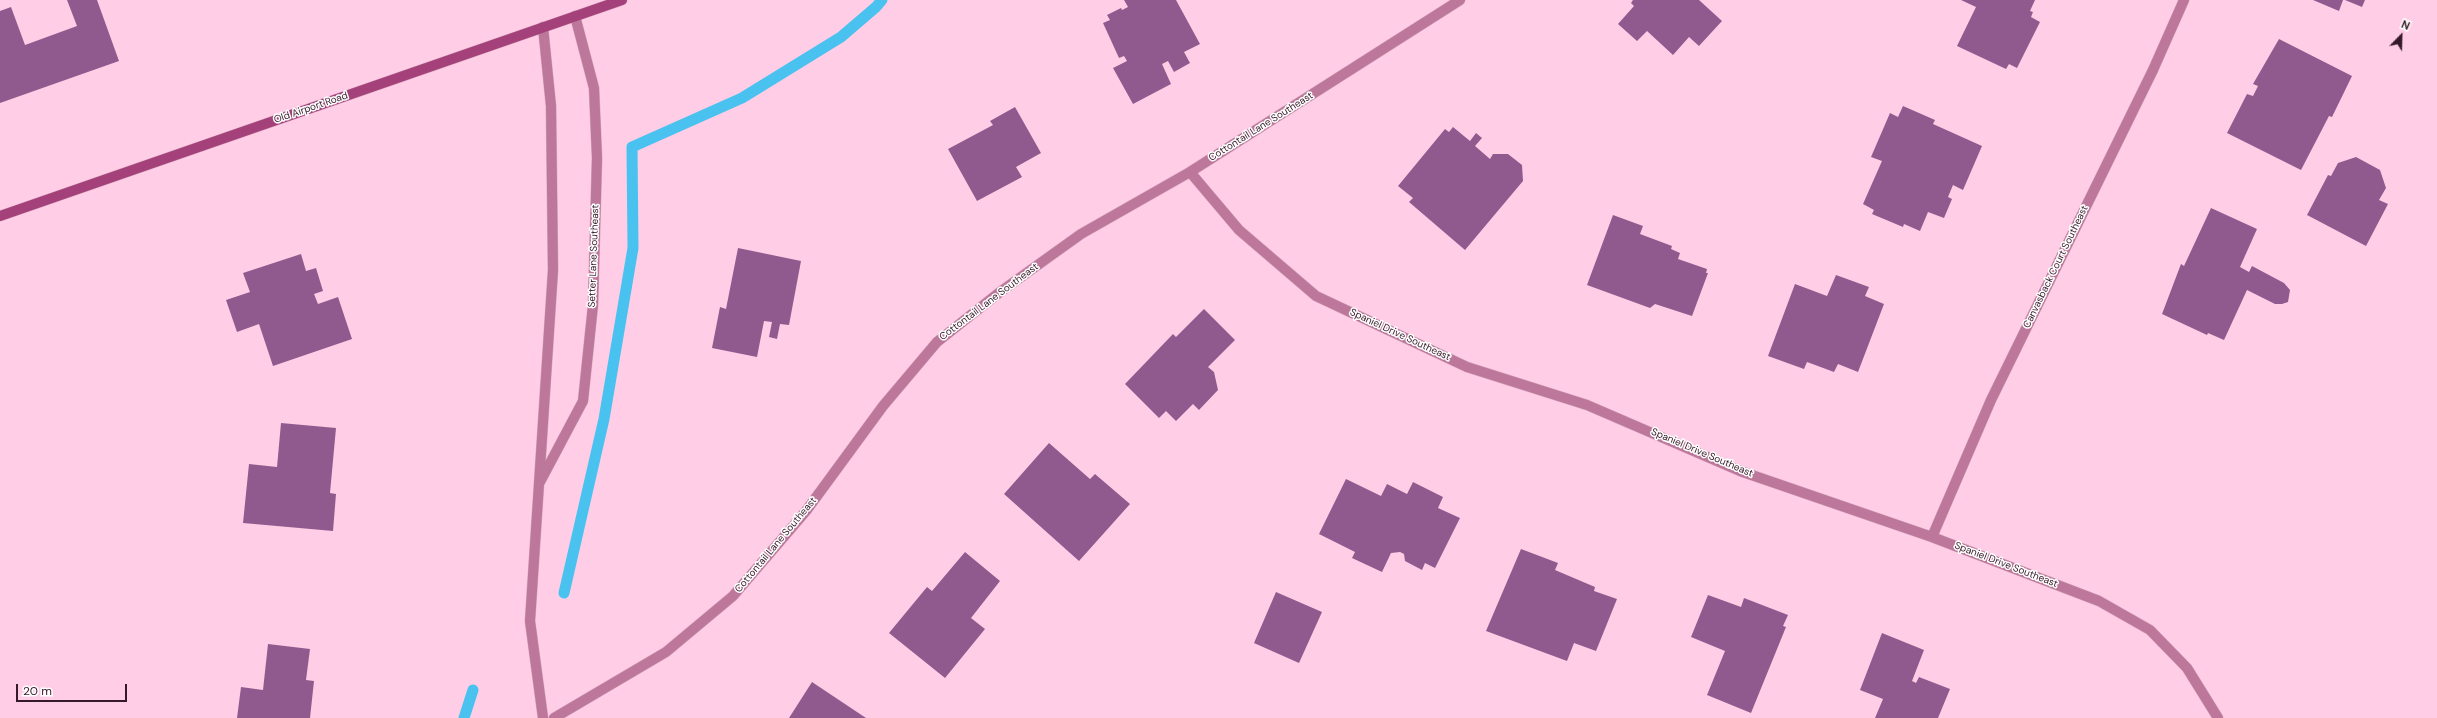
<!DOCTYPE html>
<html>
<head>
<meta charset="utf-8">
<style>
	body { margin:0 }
	#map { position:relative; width:2437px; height:718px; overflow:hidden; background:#ffcee6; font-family:"DM Sans",sans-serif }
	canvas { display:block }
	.north { position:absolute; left:2381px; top:16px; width:40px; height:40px; -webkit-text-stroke:3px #fff; paint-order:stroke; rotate:23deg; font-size:11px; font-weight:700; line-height:16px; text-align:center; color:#361928 }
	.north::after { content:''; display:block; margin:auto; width:14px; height:18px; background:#361928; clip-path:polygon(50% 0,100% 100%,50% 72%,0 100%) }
	.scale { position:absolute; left:16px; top:684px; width:111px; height:18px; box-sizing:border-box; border:2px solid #361928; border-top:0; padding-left:5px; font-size:12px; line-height:14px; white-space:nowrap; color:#361928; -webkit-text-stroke:3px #fff; paint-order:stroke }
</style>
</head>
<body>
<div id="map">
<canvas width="2437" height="718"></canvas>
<div class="north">N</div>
<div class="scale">20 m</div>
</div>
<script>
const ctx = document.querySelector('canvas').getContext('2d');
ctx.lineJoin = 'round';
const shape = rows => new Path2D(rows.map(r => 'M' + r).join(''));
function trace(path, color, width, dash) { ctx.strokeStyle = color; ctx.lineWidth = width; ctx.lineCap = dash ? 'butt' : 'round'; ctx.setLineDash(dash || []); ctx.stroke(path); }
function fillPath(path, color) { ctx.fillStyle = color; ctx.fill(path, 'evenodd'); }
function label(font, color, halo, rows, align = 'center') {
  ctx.font = font + ' "DM Sans",sans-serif'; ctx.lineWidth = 3; ctx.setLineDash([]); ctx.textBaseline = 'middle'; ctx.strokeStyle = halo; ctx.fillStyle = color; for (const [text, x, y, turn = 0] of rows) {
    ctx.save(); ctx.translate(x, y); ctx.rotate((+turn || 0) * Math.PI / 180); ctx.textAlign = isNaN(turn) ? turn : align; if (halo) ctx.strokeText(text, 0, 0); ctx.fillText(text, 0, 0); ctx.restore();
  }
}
const stream = shape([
	[564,593,604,419,633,248,632,147,742,98,841,37,876,7,882,0],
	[464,718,473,690]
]);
const building = shape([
	[67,0,97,0,119,61,0,103,0,11,11,7,25,45,77,26],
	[1124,0,1176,0,1200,44,1184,52,1190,63,1174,72,1168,61,1162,64,1171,84,1133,104,1113,68,1127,61,1124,56,1119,58,1103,23,1110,20,1107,15,1121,8,1122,10,1128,7],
	[1633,0,1699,0,1722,21,1699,46,1689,37,1673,55,1647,31,1637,41,1618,24,1634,6,1631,3],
	[1961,0,2035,0,2030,11,2033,12,2031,17,2040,22,2017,68,2009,64,2006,69,1957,46,1976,7],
	[2313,0,2343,0,2339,11],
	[2345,0,2365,0,2362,7],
	[2279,39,2352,76,2332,117,2329,116,2301,170,2227,133,2247,94,2253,96,2258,86,2253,84],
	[1903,106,1935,120,1933,124,1982,146,1963,190,1953,185,1948,197,1952,199,1944,218,1928,212,1920,231,1904,224,1903,227,1872,214,1874,210,1863,204,1882,161,1871,157,1890,113,1898,117],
	[1015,107,1041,153,1016,167,1022,177,977,201,948,149,993,125,990,121],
	[1453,127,1470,141,1476,133,1482,138,1475,146,1490,159,1493,154,1508,154,1522,165,1523,181,1465,250,1409,202,1413,198,1398,186,1445,129,1449,132],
	[2356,157,2380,170,2386,188,2379,200,2388,204,2366,246,2307,215,2328,175,2331,176,2338,163],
	[2211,208,2257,229,2240,267,2249,272,2252,266,2284,283,2290,290,2288,302,2282,304,2275,304,2247,290,2224,340,2208,333,2207,335,2162,314,2181,264,2184,266],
	[1613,215,1643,226,1640,234,1672,246,1671,249,1680,253,1678,259,1707,269,1706,273,1708,273,1692,316,1655,304,1650,308,1587,285],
	[738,248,801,261,789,325,780,324,777,339,769,337,772,322,764,321,757,357,712,348,720,307,726,309],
	[301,254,306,271,316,268,323,291,314,294,318,304,338,297,352,339,273,366,259,324,237,332,226,300,250,292,243,273],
	[1836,275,1869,287,1865,296,1884,304,1858,372,1838,364,1834,372,1807,362,1804,369,1768,356,1795,284,1827,296],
	[1204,309,1235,340,1208,367,1214,372,1218,390,1199,410,1193,404,1176,421,1166,411,1159,418,1125,384,1173,334,1176,337],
	[281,423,336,428,330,493,336,494,333,531,243,523,249,464,277,467],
	[1049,443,1090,479,1095,474,1130,504,1079,561,1004,494],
	[1346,479,1381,496,1387,484,1407,494,1413,482,1443,497,1438,508,1460,518,1435,568,1425,563,1422,570,1405,561,1404,554,1400,552,1391,553,1382,572,1352,558,1355,552,1319,534],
	[1521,549,1558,563,1555,570,1595,587,1594,591,1617,599,1596,651,1574,643,1567,661,1486,631],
	[965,552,1000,581,971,618,985,629,945,678,889,633,927,587,932,591],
	[1276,592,1322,612,1299,663,1254,643],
	[1708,595,1741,607,1744,598,1788,615,1783,626,1786,627,1751,713,1707,695,1725,651,1691,637],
	[1882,633,1924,650,1912,681,1916,683,1919,677,1950,689,1938,718,1875,718,1883,699,1860,690],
	[268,644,310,649,306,680,314,681,310,718,237,718,241,687,263,690],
	[812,682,866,718,789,718]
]);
const street = shape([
	[1190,172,1239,230,1316,296,1467,367,1587,405,1740,471,1932,537,2099,601,2150,630,2187,668,2218,718],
	[540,482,583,401,593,305,597,158,594,88,575,16],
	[1932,537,1991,400,2153,70,2184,0],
	[543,718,530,621,553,270,551,106,543,27],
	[554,718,666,652,733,596,806,511,883,406,937,342,1000,292,1081,234,1190,172,1460,0]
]);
const secondary = shape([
	[0,216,622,0]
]);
const streetNames = [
	["Old Airport Road",311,108,-19],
	["Cottontail Lane Southeast",1261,127,-32],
	["Setter Lane Southeast",594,256,-88],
	["Canvasback Court Southeast",2056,267,-64],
	["Cottontail Lane Southeast",989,302,-37],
	["Spaniel Drive Southeast",1400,335,25],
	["Spaniel Drive Southeast",1702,453,23],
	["Cottontail Lane Southeast",776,545,-50],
	["Spaniel Drive Southeast",2006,565,21]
];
trace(stream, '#4ac2f0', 11);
fillPath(building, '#915a8f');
trace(street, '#dbadc4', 11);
trace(secondary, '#dbadc4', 11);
trace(street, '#bc779b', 10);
trace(secondary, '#a4407a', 10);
label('10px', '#361928', '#fff', streetNames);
</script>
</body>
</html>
